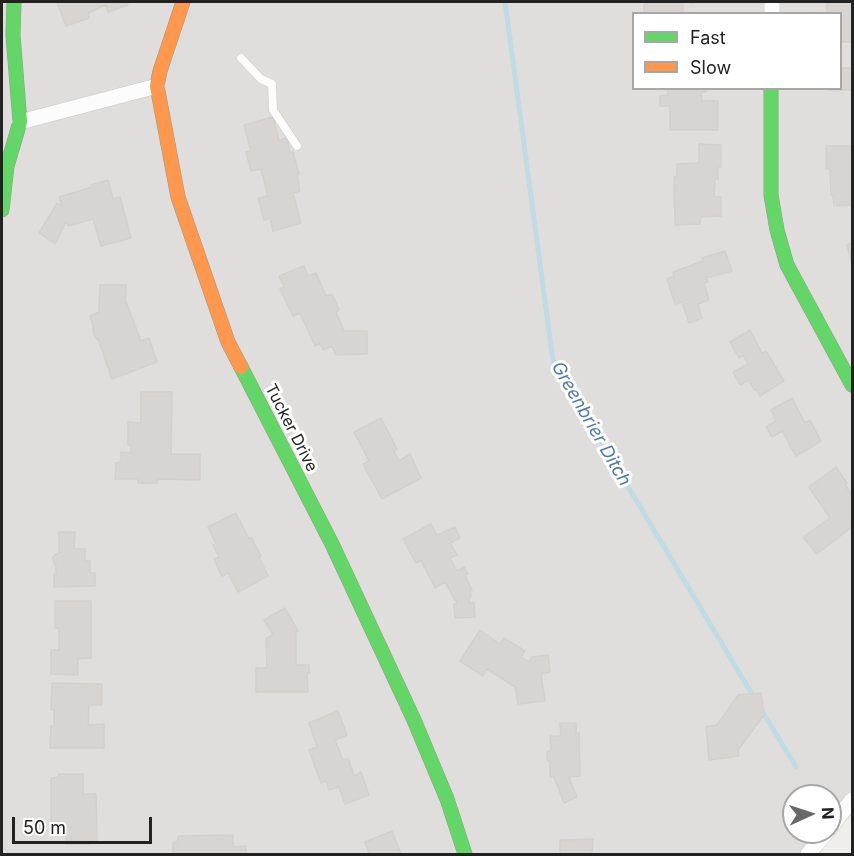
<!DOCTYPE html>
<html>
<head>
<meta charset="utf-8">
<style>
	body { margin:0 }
	#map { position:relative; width:854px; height:856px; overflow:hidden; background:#f0eeeb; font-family:Inter,sans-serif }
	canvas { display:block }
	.frame { position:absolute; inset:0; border:3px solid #222; pointer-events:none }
	.legend { position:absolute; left:632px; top:12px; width:210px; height:78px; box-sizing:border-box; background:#fff; border:2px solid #a7a7a7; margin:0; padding:8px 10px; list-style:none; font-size:18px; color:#222 }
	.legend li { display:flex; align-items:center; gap:12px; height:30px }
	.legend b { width:30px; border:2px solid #a7a7a7 }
	.north { position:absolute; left:782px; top:784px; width:60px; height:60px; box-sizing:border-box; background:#fff; border:2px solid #a7a7a7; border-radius:50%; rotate:87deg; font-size:16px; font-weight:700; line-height:24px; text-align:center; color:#222 }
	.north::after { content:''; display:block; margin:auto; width:21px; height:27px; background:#6a6968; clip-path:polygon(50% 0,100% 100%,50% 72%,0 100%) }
	.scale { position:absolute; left:12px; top:817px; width:140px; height:27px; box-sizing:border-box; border:3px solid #222; border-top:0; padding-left:8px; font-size:18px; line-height:21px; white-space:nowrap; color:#222; -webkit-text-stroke:4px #fff; paint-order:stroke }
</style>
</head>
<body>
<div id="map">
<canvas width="854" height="856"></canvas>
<div class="frame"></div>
<ul class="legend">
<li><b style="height:8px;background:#63d668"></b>Fast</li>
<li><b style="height:8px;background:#ff974d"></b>Slow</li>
</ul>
<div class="north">N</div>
<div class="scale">50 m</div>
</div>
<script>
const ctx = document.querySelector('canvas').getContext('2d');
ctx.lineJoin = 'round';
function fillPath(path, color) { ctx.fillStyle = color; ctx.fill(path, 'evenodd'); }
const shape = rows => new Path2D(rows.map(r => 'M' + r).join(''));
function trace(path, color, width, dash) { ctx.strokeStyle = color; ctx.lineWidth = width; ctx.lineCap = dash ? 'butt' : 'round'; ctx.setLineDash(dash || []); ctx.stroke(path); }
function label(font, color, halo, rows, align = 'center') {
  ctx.font = font + ' Inter,sans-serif'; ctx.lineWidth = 6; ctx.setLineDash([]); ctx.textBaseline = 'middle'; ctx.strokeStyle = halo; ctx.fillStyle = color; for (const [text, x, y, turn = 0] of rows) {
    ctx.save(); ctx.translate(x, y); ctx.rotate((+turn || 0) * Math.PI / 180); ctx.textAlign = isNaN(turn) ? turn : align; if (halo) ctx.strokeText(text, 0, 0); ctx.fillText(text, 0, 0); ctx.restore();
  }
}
const residential = shape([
	[2,2,852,2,852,800,830,828,830,796,794,796,794,832,827,832,808,854,2,854],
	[634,14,840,14,840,88,634,88]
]);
const stream = shape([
	[505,2,553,361,755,699],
	[761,709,796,767]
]);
const building = shape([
	[57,2,126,2,128,5,108,12,106,5,88,13,89,18,66,26,57,2],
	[647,2,693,2,693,3,683,2,683,14,644,14,644,4,647,4,647,2],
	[827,2,852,2,852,42,840,42,840,14,827,14,827,2],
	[840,68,852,68,852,90,828,90,828,88,840,88,840,68],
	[668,88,706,88,706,92,701,92,702,101,718,101,718,130,670,130,670,106,660,106,660,96,668,95,668,88],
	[273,117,279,140,287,138,290,153,293,152,299,174,297,175,300,191,293,193,301,223,273,231,270,218,264,220,258,198,268,196,261,169,251,171,246,152,251,151,244,125,273,117],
	[699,144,721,145,721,167,718,167,718,179,715,179,714,197,721,197,721,216,701,217,700,224,675,225,674,177,677,177,677,164,699,163,699,144],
	[826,146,852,146,852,205,834,206,833,195,831,195,830,169,826,169,826,146],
	[108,180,113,199,120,197,131,238,101,246,93,219,68,226,66,222,55,244,39,233,57,203,62,206,59,197,92,187,91,185,108,180],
	[852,243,852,264,847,245,852,243],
	[725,251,732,271,706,278,708,282,704,283,709,300,698,304,702,318,689,323,682,302,675,304,667,279,674,276,673,272,703,261,702,258,725,251],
	[304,266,308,276,316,273,326,296,332,294,339,310,336,312,344,331,367,331,367,354,336,355,332,346,323,350,320,343,315,346,300,313,293,316,280,289,284,287,279,276,304,266],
	[100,285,126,285,125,303,126,302,141,341,149,338,157,362,112,379,99,341,95,337,93,331,93,325,90,316,99,312,100,285],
	[750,330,762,353,766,351,784,381,760,396,756,389,754,390,749,380,740,385,733,372,748,364,743,355,739,358,730,342,750,330],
	[141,392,172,392,171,454,200,454,200,480,157,479,157,483,138,483,138,479,115,479,116,463,121,462,121,452,131,453,131,445,128,445,128,422,141,423,141,392],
	[792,398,805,423,810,420,821,441,796,456,782,431,772,437,766,427,776,421,771,410,792,398],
	[381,418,397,449,394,451,399,461,410,454,421,478,382,499,363,464,369,461,354,432,381,418],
	[836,467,847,483,845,484,852,496,852,527,817,554,803,537,830,518,809,487,836,467],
	[236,513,249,539,251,537,261,556,259,557,268,576,238,592,228,573,222,577,214,559,219,557,213,545,216,544,208,527,236,513],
	[431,524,437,535,455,527,460,538,450,543,457,555,450,558,457,571,464,567,468,574,465,575,472,590,470,591,471,597,469,597,470,603,474,603,475,617,455,618,454,604,457,604,456,599,455,600,445,582,435,588,421,560,416,563,403,539,431,524],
	[59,532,75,532,74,549,85,549,85,561,90,561,90,573,95,573,95,586,54,587,54,574,56,574,56,565,54,563,53,557,56,554,59,553,59,532],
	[55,601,91,601,91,658,78,659,78,675,51,674,51,650,59,650,59,628,55,628,55,601],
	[285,608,298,631,296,632,296,665,309,665,309,673,307,673,308,692,256,692,256,668,267,668,266,639,273,634,264,620,285,608],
	[480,630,500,644,504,638,525,651,521,657,529,662,532,657,548,655,550,672,541,674,545,701,518,704,515,687,487,669,483,676,460,661,480,630],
	[52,683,102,684,102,705,89,705,88,725,104,724,104,748,50,748,51,726,54,726,54,710,51,710,52,683],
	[761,693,764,715,738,750,739,756,709,760,706,727,717,725,738,695,761,693],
	[338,711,347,735,335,740,343,760,348,758,354,776,361,772,369,795,345,804,339,787,329,790,326,781,321,783,309,750,317,747,309,723,338,711],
	[560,723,576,723,576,734,579,733,580,776,569,777,577,797,564,803,554,777,550,777,550,762,547,759,547,752,551,750,550,736,561,736,560,723],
	[59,774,83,774,83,794,96,794,97,841,89,841,89,844,66,844,66,827,51,827,51,778,59,777,59,774],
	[392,831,401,854,369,854,365,842,392,831],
	[233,835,233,847,246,846,246,854,173,854,173,843,177,842,178,836,233,835],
	[593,839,592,854,560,854,560,840,593,839]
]);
const lane = shape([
	[241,58,261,79,272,84,273,110,297,146]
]);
const street = shape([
	[772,14,772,2],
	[20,122,157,86],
	[830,828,852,800],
	[808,854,827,832]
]);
const fast = shape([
	[771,88,771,195,777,230,787,265,852,385],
	[2,210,7,166,20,122,13,35,14,2],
	[241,367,332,544,414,720,447,799,465,854]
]);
const slow = shape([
	[183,2,160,71,157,86,178,197,228,342,241,367]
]);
const streetNames = [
	["Tucker Drive",291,428,63]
];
const waterNames = [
	["Greenbrier Ditch",591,424,60]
];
fillPath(residential, '#dfdedc');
trace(stream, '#bfdbe3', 5);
fillPath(building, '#d7d4d2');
trace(building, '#d3d0cc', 1.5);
trace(lane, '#c9c8c7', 9);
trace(street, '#c9c8c7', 16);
trace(fast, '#999a82', 15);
trace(slow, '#999a82', 15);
trace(lane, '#fdfcfc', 8);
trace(street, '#fdfcfc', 15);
trace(fast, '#63d668', 14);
trace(slow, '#ff974d', 14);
label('16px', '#222', '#fff', streetNames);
label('italic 18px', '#4a7aab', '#fff', waterNames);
</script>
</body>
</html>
